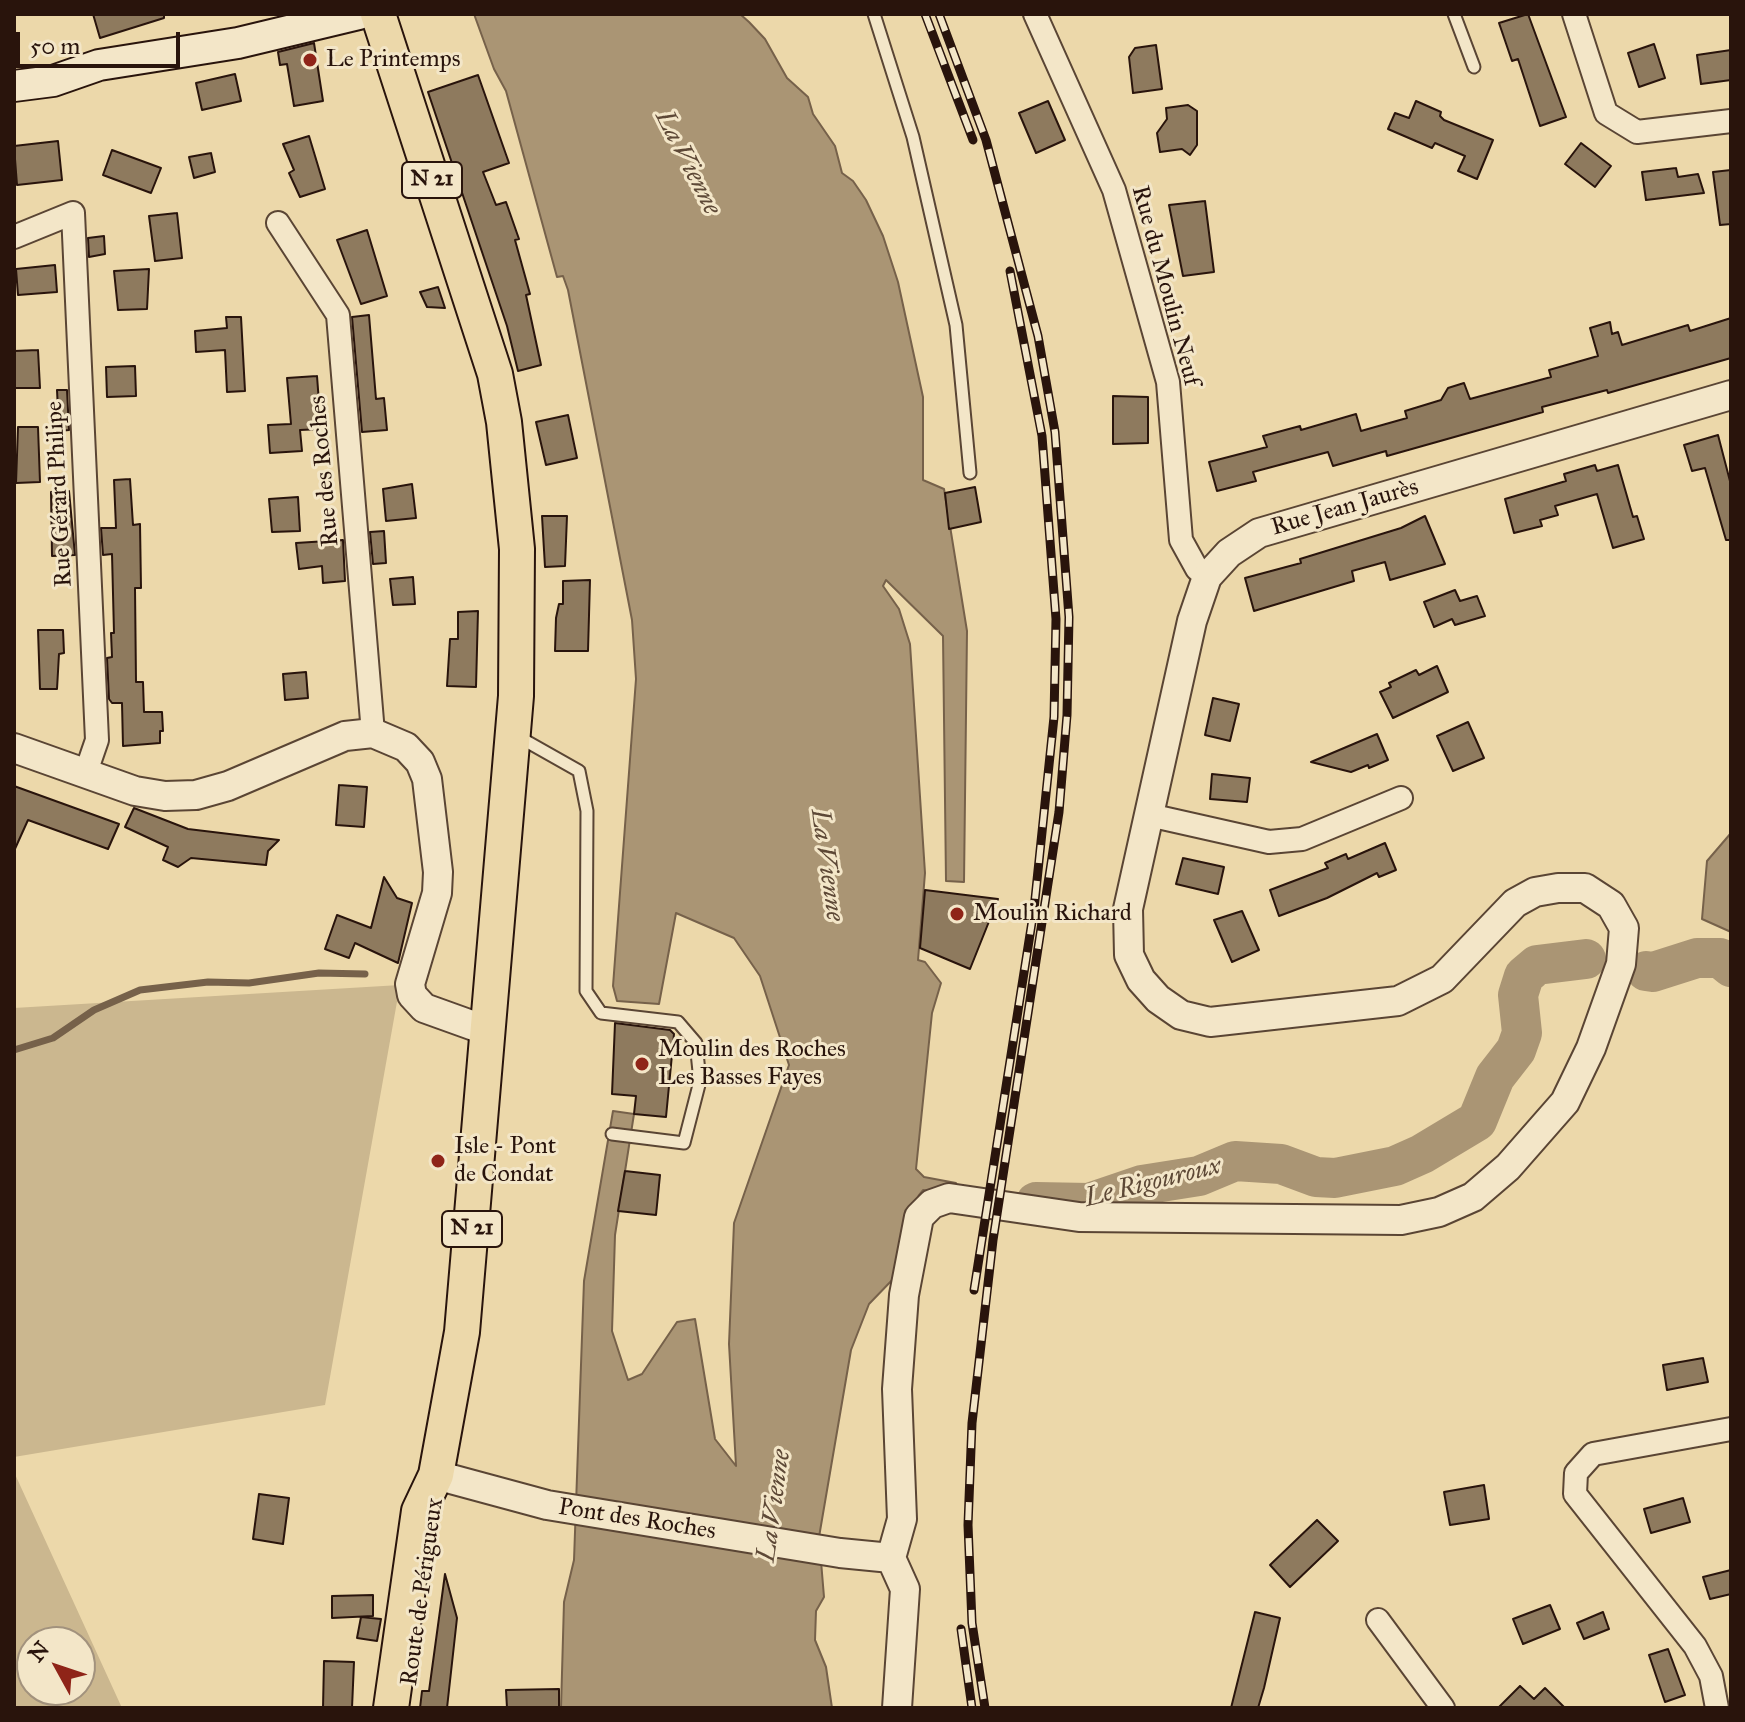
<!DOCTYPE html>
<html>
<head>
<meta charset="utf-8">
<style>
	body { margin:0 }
	#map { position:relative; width:1745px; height:1722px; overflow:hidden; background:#ecd8aa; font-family:"IM FELL Great Primer",serif }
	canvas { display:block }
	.frame { position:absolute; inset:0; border:16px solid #29140c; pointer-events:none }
	.north { position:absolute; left:16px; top:1626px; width:80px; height:80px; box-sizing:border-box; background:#f3e6c8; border:2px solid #a2927d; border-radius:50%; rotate:310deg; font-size:22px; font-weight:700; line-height:32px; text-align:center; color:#29140c }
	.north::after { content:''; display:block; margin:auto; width:28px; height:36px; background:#8f2418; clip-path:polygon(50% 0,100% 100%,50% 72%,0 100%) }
	.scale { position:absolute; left:16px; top:32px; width:164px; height:36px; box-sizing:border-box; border:4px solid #29140c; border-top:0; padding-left:10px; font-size:24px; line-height:28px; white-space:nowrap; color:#29140c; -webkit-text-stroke:6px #f3e6c8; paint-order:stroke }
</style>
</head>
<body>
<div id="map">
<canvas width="1745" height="1722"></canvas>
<div class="frame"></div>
<div class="north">N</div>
<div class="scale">50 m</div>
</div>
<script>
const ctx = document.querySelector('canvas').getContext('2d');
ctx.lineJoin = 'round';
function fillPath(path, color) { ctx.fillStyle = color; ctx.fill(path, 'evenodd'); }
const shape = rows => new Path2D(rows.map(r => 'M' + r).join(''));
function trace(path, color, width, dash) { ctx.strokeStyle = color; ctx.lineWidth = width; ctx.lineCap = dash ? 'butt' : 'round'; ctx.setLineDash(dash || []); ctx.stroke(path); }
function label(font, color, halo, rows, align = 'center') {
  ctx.font = font + ' "IM FELL Great Primer",serif'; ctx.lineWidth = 6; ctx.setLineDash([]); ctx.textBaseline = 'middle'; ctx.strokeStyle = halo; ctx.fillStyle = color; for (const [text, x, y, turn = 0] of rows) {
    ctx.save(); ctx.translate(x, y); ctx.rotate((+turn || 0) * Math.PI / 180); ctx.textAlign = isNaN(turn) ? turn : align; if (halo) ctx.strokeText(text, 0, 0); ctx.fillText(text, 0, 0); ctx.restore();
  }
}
const green = shape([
	[400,985,325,1405,14,1457,14,1008],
	[14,1472,122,1708,14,1708],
	[32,1642,80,1642,80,1690,32,1690]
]);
const water = shape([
	[474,14,740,14,749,22,765,39,787,78,808,97,813,114,835,146,842,173,853,181,866,200,883,236,898,282,923,397,923,480,944,489,967,631,964,882,946,881,943,636,886,580,883,586,899,609,910,644,925,873,918,960,925,962,941,983,932,1013,916,1169,924,1177,956,1183,954,1193,923,1190,919,1195,908,1218,896,1276,869,1304,851,1350,819,1537,824,1597,816,1611,815,1640,826,1667,832,1708,561,1708,564,1602,574,1560,584,1281,613,1111,634,1114,615,1235,612,1331,628,1380,642,1374,677,1322,695,1319,715,1439,736,1466,729,1344,734,1223,789,1065,760,976,734,938,676,913,659,1004,617,1001,613,986,636,679,632,620,568,290,563,276,557,277,506,91,494,69,474,14],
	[1731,833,1731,932,1702,919,1707,861,1731,833]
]);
const stream = shape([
	[14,1050,53,1038,94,1010,140,990,208,982,249,983,319,973,365,974]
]);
const river = shape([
	[1646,971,1653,972,1697,958,1720,958,1731,967],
	[1036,1202,1089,1203,1142,1185,1199,1176,1235,1161,1281,1164,1316,1177,1335,1178,1395,1166,1422,1154,1477,1121,1495,1077,1516,1050,1522,1033,1518,995,1524,976,1537,965,1586,959]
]);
const building = shape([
	[93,14,164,14,164,18,100,38,93,14],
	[1528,14,1566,117,1540,126,1518,59,1512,61,1499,23,1528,14],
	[314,43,323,101,294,106,287,64,280,65,278,52,314,43],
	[1654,44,1665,78,1639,87,1628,53,1654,44],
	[1156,45,1162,89,1133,93,1129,57,1135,48,1156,45],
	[1731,50,1731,80,1701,84,1697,55,1731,50],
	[235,74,241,101,202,110,196,83,235,74],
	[478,75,509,163,483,172,496,205,506,202,519,239,515,240,530,294,526,295,541,365,518,371,507,326,428,92,478,75],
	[1048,101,1065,140,1036,153,1019,113,1048,101],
	[1416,101,1441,112,1440,116,1444,120,1493,140,1477,179,1458,171,1465,156,1435,143,1432,148,1388,129,1395,113,1409,118,1416,101],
	[1188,105,1197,111,1197,145,1190,155,1182,149,1160,152,1157,133,1167,119,1166,108,1188,105],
	[309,136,325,189,300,197,289,173,294,170,283,144,309,136],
	[58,141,62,180,17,185,14,146,58,141],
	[1581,143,1611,166,1595,187,1565,164,1581,143],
	[112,150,161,168,151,193,103,175,112,150],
	[211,153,215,172,194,178,189,157,211,153],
	[1676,168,1678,177,1698,174,1704,193,1646,200,1642,172,1676,168],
	[1731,170,1731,224,1720,225,1713,172,1731,170],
	[1205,201,1214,272,1183,276,1169,205,1205,201],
	[177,213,182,258,155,261,149,216,177,213],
	[367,230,387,296,361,304,337,240,367,230],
	[104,236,105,254,89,257,88,238,104,236],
	[55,265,57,292,18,295,16,269,55,265],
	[149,269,147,309,118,310,114,271,149,269],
	[438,287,445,308,427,307,420,292,438,287],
	[369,315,376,399,384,398,387,430,362,432,352,317,369,315],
	[226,317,241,317,245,391,227,392,225,350,196,352,195,331,227,328,226,317],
	[1731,318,1731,358,1608,393,1607,390,1542,407,1543,412,1387,456,1386,451,1333,466,1328,452,1253,472,1256,481,1217,491,1209,462,1267,447,1263,436,1300,426,1301,430,1356,414,1361,431,1407,418,1405,411,1441,400,1448,388,1464,383,1470,399,1551,377,1549,370,1598,356,1590,328,1610,322,1612,334,1618,332,1622,345,1688,325,1690,331,1731,318],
	[38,350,40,388,14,388,14,351,38,350],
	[135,366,136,396,107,397,106,367,135,366],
	[317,376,321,429,300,430,302,451,270,453,268,425,291,424,287,378,317,376],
	[57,390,67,390,69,430,59,431,57,390],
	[1113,396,1148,397,1148,443,1113,444,1113,396],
	[568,415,577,458,546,465,536,422,568,415],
	[18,427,38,427,40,482,16,483,18,427],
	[1718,435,1731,485,1731,540,1726,540,1705,468,1692,471,1684,445,1718,435],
	[1595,465,1597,471,1618,465,1633,517,1637,516,1644,539,1613,548,1597,494,1555,506,1558,515,1540,520,1542,526,1514,533,1505,499,1566,481,1564,474,1595,465],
	[130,479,133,525,140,524,141,588,135,588,136,682,143,682,144,712,162,712,163,731,160,731,160,743,123,746,122,703,112,703,109,699,107,658,112,657,111,633,114,633,112,554,103,555,101,528,116,528,114,480,130,479],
	[412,484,416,518,386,521,383,489,412,484],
	[975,487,981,522,949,529,945,493,975,487],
	[69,491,75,555,52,556,51,492,69,491],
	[298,497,300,531,272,532,269,499,298,497],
	[542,516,567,516,565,566,545,567,542,516],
	[1425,516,1445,564,1390,580,1385,562,1352,571,1354,581,1254,611,1245,578,1301,563,1300,559,1401,528,1425,516],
	[384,531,386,563,373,564,370,532,384,531],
	[343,540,345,581,323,583,322,566,299,569,296,543,343,540],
	[413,577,415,604,393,605,390,579,413,577],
	[590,580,588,651,555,651,556,618,559,604,563,604,563,581,590,580],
	[1455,590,1460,601,1477,596,1485,616,1455,625,1452,619,1434,627,1424,602,1455,590],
	[478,611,476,687,447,686,450,639,458,639,458,612,478,611],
	[38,630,63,630,64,653,59,654,57,689,40,689,38,630],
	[1437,666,1448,692,1393,718,1380,692,1391,687,1389,683,1416,670,1419,675,1437,666],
	[306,672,308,698,285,700,283,674,306,672],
	[1213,698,1239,704,1230,741,1205,735,1213,698],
	[1468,722,1484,758,1453,771,1437,736,1468,722],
	[1377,734,1388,760,1369,768,1368,765,1351,772,1311,762,1377,734],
	[1212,774,1250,778,1247,802,1210,799,1212,774],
	[339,785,367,787,364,827,336,825,339,785],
	[14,786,119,824,108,849,28,820,14,851,14,786],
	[134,808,188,829,279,840,268,851,266,865,191,858,178,867,163,860,168,847,125,827,134,808],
	[1385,843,1396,870,1379,877,1377,873,1327,898,1279,916,1270,890,1328,868,1325,863,1346,854,1348,859,1385,843],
	[1183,858,1224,867,1218,894,1176,884,1183,858],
	[384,877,397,898,412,903,398,963,355,943,349,958,325,949,337,915,371,928,384,877],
	[925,890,998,899,970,969,920,948,925,890],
	[1242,911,1259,950,1232,962,1214,920,1242,911],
	[615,1023,670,1030,674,1034,666,1117,634,1114,636,1096,612,1094,615,1023],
	[625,1171,660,1175,656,1215,618,1211,625,1171],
	[1703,1358,1708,1382,1667,1390,1663,1365,1703,1358],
	[1484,1485,1489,1519,1450,1525,1444,1492,1484,1485],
	[259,1494,289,1498,283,1544,253,1539,259,1494],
	[1683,1498,1690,1522,1651,1533,1644,1509,1683,1498],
	[1317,1520,1338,1541,1290,1587,1270,1565,1317,1520],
	[1731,1570,1731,1594,1710,1599,1703,1577,1731,1570],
	[445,1574,457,1618,447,1708,420,1708,422,1691,429,1691,445,1574],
	[373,1595,373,1616,332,1618,332,1596,373,1595],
	[1550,1605,1560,1629,1523,1644,1513,1619,1550,1605],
	[1255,1612,1280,1618,1264,1688,1258,1708,1231,1708,1255,1612],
	[1603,1612,1609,1629,1584,1639,1577,1623,1603,1612],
	[361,1617,381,1619,377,1641,357,1638,361,1617],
	[1668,1649,1685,1695,1665,1702,1649,1655,1668,1649],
	[324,1661,354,1662,352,1708,323,1708,324,1661],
	[1520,1686,1534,1699,1545,1688,1565,1708,1498,1708,1520,1686],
	[559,1689,559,1708,507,1708,506,1690,559,1689]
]);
const service = shape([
	[874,14,913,137,956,325,970,473],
	[1454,14,1474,67],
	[517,736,579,771,587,811,586,991,601,1013,678,1022,696,1043,700,1081,684,1143,612,1134]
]);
const minor = shape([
	[1035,14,1114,190,1168,382,1181,540,1197,569,1207,577],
	[1574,14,1606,113,1637,132,1731,121],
	[278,223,338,315,373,733],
	[14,237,73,213,97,740,86,772],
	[1149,815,1269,842,1302,839,1401,798],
	[1378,1620,1443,1708],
	[1717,1708,1711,1676,1695,1646,1575,1494,1576,1473,1593,1454,1731,1429]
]);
const tertiary = shape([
	[14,748,135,791,165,796,196,795,228,786,345,736,373,733,406,747,420,762,427,779,438,872,437,893,410,984,412,995,424,1008,488,1031],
	[436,1475,547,1505,840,1553,891,1558,905,1589,897,1708],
	[891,1558,902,1519,897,1389,904,1295,919,1217,932,1204,949,1198,1079,1217,1401,1220,1439,1212,1473,1197,1508,1167,1565,1102,1591,1048,1621,964,1624,928,1611,905,1585,888,1558,888,1535,892,1515,903,1442,979,1398,1001,1210,1022,1181,1015,1158,999,1141,980,1129,955,1128,909,1192,621,1207,577,1229,553,1259,533,1731,395]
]);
const secondary = shape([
	[14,86,53,81,99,65,238,43,359,14]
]);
const primary = shape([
	[378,14,495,374,504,422,517,549,516,696,462,1332,436,1475,419,1511,391,1708]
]);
const rail = shape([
	[925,14,973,140],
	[939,14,986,140,1038,336,1055,432,1069,617,1067,715,1059,812,993,1240,972,1423,968,1525,972,1623,985,1708],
	[974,1290,1034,909,1054,717,1056,619,1042,436,1010,271],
	[961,1629,972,1708]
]);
const markers = [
	[310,60,8,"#8f2418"],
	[957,914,8,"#8f2418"],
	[642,1064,8,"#8f2418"],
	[438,1161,8,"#8f2418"]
];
const shields = [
	[432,180,60],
	[472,1229,60]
];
const shieldNames = [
	["N 21",432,180],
	["N 21",472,1229]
];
const poiNames = [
	["Le Printemps",326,60],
	["Moulin Richard",973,914],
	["Moulin des Roches",658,1050],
	["Les Basses Fayes",658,1078],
	["Isle - Pont",454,1147],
	["de Condat",454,1175]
];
const streetNames = [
	["Rue du Moulin Neuf",1165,286,75],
	["Rue des Roches",325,471,-95],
	["Rue Gérard Philipe",60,494,-93],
	["Rue Jean Jaurès",1345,508,-16],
	["Pont des Roches",637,1520,9],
	["Route de Périgueux",423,1592,-82]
];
const waterNames = [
	["La Vienne",687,163,63],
	["La Vienne",826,865,82],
	["Le Rigouroux",1153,1183,-14],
	["La Vienne",775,1506,-82]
];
fillPath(green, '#cbb78f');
fillPath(water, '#aa9574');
trace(water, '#76614a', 2);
trace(stream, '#76614a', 7);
trace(river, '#aa9574', 40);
fillPath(building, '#8e7a5e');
trace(building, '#29140c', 2);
trace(service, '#5a4534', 15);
trace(minor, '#5a4534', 26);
trace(tertiary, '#5a4534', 32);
trace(secondary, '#29140c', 34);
trace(primary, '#29140c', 38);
trace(service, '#f3e6c8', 11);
trace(minor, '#f3e6c8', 22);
trace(tertiary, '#f3e6c8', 28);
trace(secondary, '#f3e6c8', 30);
trace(primary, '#ecd8aa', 34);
trace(rail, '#29140c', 9);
trace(rail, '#f3e6c8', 6, [18]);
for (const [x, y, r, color] of markers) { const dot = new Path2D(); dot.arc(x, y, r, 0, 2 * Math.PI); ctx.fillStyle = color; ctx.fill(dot); trace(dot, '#f3e6c8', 3); }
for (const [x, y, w] of shields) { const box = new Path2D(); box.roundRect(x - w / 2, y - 18, w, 36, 6); ctx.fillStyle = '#f3e6c8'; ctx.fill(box); trace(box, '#29140c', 2); }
label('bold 22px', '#29140c', null, shieldNames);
label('24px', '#29140c', '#f3e6c8', poiNames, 'left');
label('24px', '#29140c', '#f3e6c8', streetNames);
label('italic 26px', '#5d4836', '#f3e6c8', waterNames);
</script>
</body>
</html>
